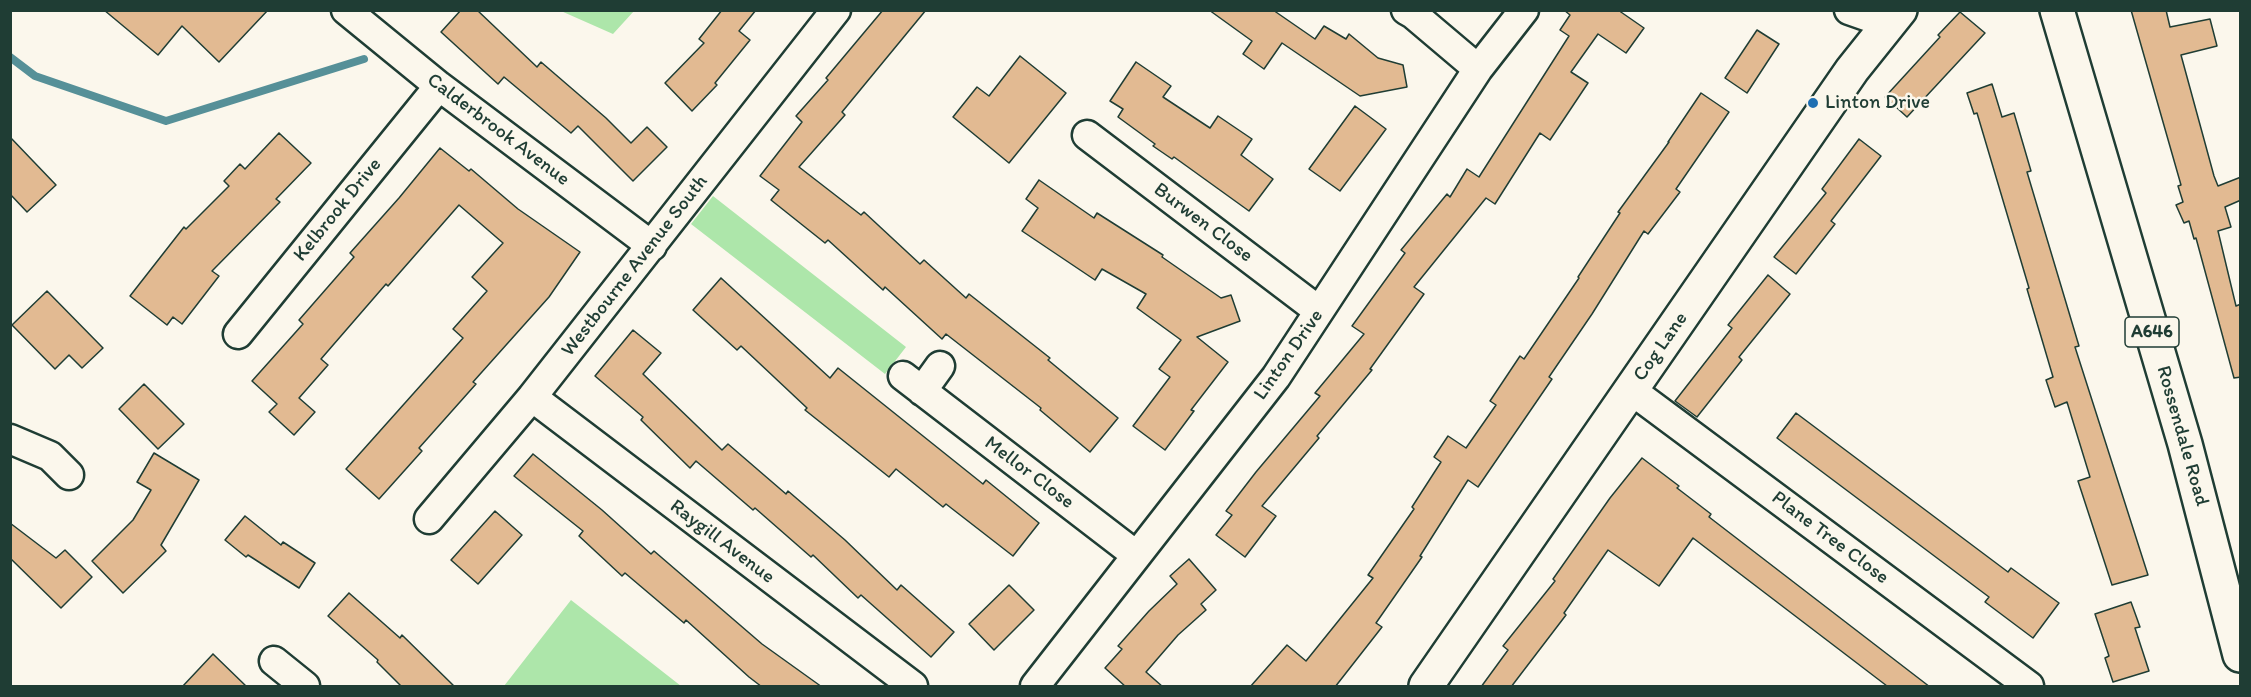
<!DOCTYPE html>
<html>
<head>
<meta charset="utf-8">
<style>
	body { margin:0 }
	#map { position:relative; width:2251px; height:697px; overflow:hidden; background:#fbf7ec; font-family:Itim,sans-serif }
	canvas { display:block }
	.frame { position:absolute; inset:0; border:12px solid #1f3d34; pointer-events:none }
</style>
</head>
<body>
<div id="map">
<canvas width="2251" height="697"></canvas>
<div class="frame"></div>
</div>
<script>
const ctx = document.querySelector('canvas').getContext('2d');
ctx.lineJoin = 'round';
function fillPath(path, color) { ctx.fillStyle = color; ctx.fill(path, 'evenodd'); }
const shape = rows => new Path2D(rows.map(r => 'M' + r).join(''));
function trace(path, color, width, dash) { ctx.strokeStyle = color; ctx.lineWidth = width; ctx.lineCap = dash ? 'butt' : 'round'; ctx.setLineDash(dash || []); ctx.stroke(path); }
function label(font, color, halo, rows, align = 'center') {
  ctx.font = font + ' Itim,sans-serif'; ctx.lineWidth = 5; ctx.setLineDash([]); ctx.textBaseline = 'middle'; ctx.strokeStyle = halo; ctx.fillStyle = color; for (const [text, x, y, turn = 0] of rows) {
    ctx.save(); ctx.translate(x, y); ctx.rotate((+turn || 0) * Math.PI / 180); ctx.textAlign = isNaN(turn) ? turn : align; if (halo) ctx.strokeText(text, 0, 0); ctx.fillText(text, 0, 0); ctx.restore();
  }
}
const green = shape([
	[561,11,634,10,634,11,613,34],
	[713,196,906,347,885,374,691,224],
	[571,600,681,686,504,686]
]);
const stream = shape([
	[10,57,35,76,166,121,364,59]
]);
const building = shape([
	[104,10,268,10,219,62,182,26,158,55,104,10],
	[461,10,477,10,537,67,541,62,606,118,631,143,647,127,667,147,633,181,578,126,571,133,504,77,498,84,441,32,461,10],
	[722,10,756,10,739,31,750,40,715,83,717,85,692,111,665,83,704,43,699,39,722,10],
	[883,10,926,10,842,112,845,115,799,167,861,215,864,212,920,264,924,260,966,298,969,294,1050,358,1048,360,1118,418,1090,452,1040,410,1041,408,946,334,942,339,885,287,883,290,828,240,825,243,771,200,779,190,760,176,802,122,796,116,828,80,826,78,883,10],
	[1209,10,1273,10,1315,39,1324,26,1346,39,1349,34,1378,58,1403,65,1407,87,1360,96,1282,43,1264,69,1243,54,1252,41,1209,10],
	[1564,10,1618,10,1644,28,1626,53,1598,34,1571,72,1588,83,1550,140,1540,133,1495,204,1486,198,1414,287,1424,294,1370,369,1372,370,1317,436,1319,438,1262,506,1276,516,1245,557,1216,535,1232,515,1226,511,1256,472,1320,396,1315,393,1364,334,1352,326,1405,253,1401,250,1447,194,1450,197,1467,169,1479,177,1569,36,1560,30,1570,15,1564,10],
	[2131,10,2166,10,2170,27,2210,19,2217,46,2181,55,2214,176,2218,186,2241,177,2241,200,2225,207,2231,227,2218,231,2236,306,2241,304,2241,377,2234,378,2196,238,2194,239,2189,221,2184,223,2176,205,2183,202,2178,186,2181,185,2131,10],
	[1960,12,1985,33,1907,117,1885,97,1940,37,1938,35,1960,12],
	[1757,30,1779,44,1747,93,1725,78,1757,30],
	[1020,56,1066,93,1009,163,953,117,977,87,989,96,1020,56],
	[1136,62,1171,86,1163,97,1210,128,1218,116,1252,139,1241,155,1273,179,1249,211,1174,157,1172,159,1153,146,1155,144,1118,117,1123,109,1110,101,1136,62],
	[1992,84,2002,117,2014,113,2031,171,2027,172,2079,346,2075,347,2148,575,2112,585,2078,481,2090,477,2067,402,2055,407,2046,380,2053,377,2027,289,2029,288,1977,113,1974,114,1967,93,1992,84],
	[1701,93,1729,112,1676,189,1680,192,1648,234,1644,231,1592,314,1549,377,1552,379,1478,487,1468,480,1420,556,1422,557,1376,623,1382,627,1335,687,1250,687,1287,645,1306,661,1373,578,1368,575,1414,509,1412,507,1441,462,1434,457,1448,436,1466,448,1496,405,1490,401,1520,356,1524,359,1579,278,1578,277,1620,213,1618,212,1669,142,1668,142,1701,93],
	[1355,106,1386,129,1340,191,1309,169,1355,106],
	[279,133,311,163,276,199,280,202,212,271,219,276,182,324,173,317,167,325,130,296,184,227,186,229,229,186,224,181,240,164,245,169,279,133],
	[10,137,56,185,27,212,10,194,10,137],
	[1859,139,1881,156,1831,221,1835,224,1796,274,1774,257,1826,193,1822,189,1859,139],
	[440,148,469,171,471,169,518,209,580,252,549,297,473,382,476,384,419,448,422,451,379,499,346,469,463,338,453,329,487,291,472,277,503,243,459,205,388,286,386,284,321,359,328,365,299,398,315,412,294,435,269,412,277,404,252,381,303,324,299,320,354,257,350,253,399,198,440,148],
	[1039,180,1094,218,1097,213,1163,255,1162,257,1221,298,1231,295,1240,321,1197,337,1228,362,1191,410,1194,411,1165,450,1133,426,1170,377,1159,369,1181,340,1137,308,1146,294,1102,269,1095,280,1022,231,1038,208,1026,199,1039,180],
	[1768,275,1790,294,1739,357,1742,360,1697,417,1675,401,1732,328,1728,325,1768,275],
	[721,278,830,378,838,368,983,484,986,480,1039,523,1013,556,946,504,943,507,896,469,889,477,805,410,807,408,741,346,737,350,693,310,721,278],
	[47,291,103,348,82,368,69,355,55,369,12,325,47,291],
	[633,330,661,353,643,374,722,450,728,444,786,494,788,491,845,540,897,590,901,585,954,632,931,657,861,595,858,598,813,555,811,557,755,508,753,510,696,461,690,468,641,420,643,417,595,376,633,330],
	[144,384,184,424,158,449,119,409,144,384],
	[1796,413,2008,572,2011,568,2059,603,2033,638,1985,602,1989,597,1777,438,1796,413],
	[154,453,199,480,161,545,166,551,123,593,92,561,133,520,151,490,137,482,154,453],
	[533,454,602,510,651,554,654,551,762,644,822,687,762,687,749,677,686,620,684,623,625,573,622,576,579,536,583,531,514,476,533,454],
	[1642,458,1679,486,1677,488,1711,514,1709,517,1930,687,1887,686,1693,538,1659,586,1608,550,1564,613,1566,615,1511,687,1481,687,1508,650,1503,646,1555,581,1553,579,1610,498,1642,458],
	[495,511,522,535,478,584,451,560,495,511],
	[245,516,281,545,283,542,315,563,299,588,248,555,246,557,225,540,245,516],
	[10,523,56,558,65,550,92,577,61,608,10,558,10,523],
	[1189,559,1216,590,1201,604,1206,610,1178,635,1146,672,1163,687,1126,687,1105,668,1122,649,1118,646,1149,611,1177,584,1170,576,1189,559],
	[1009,585,1034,610,994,650,969,624,1009,585],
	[349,593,400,638,402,635,455,687,402,687,377,662,378,660,328,616,349,593],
	[2131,602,2140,627,2135,628,2149,671,2113,682,2105,658,2109,656,2095,614,2131,602],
	[213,654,247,687,182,687,213,654]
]);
const minor = shape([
	[346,10,439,86,652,246],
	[1406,10,1413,14,1478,69],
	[1849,10,1889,24],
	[1087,135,1319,311],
	[238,334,439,86],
	[903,376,1136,555],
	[1631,390,2029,686],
	[922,391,940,366],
	[532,397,913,686],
	[10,439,50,456,69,475],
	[429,519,532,397,836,10],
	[274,661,305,686],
	[1035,686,1276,377,1478,69,1524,10]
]);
const tertiary = shape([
	[1426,686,1852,70,1900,10]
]);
const trunk = shape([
	[2057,10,2185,444,2240,655]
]);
const markers = [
	[1813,103,6,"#1f6fb2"]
];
const shields = [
	[2152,332,54]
];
const shieldNames = [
	["A646",2152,332]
];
const poiNames = [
	["Linton Drive",1825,103]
];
const streetNames = [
	["Calderbrook Avenue",498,130,37],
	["Kelbrook Drive",338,210,-51],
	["Burwen Close",1203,223,37],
	["Westbourne Avenue South",635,266,-52],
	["Cog Lane",1661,347,-55],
	["Linton Drive",1289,355,-55],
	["Rossendale Road",2182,436,74],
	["Mellor Close",1029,473,37],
	["Plane Tree Close",1830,538,37],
	["Raygill Avenue",722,542,37]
];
fillPath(green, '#ade6aa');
trace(stream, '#569098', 8);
fillPath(building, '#e2ba92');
trace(building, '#1f3d34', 1.5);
trace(minor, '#1f3d34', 33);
trace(tertiary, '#1f3d34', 38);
trace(trunk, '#1f3d34', 38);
trace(minor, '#fbf7ec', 28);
trace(tertiary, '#fbf7ec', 33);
trace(trunk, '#fbf7ec', 33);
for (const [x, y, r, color] of markers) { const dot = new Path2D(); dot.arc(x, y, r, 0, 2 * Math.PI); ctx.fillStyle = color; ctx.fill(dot); trace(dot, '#fbf7ec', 2); }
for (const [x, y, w] of shields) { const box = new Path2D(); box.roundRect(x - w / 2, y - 15, w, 30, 4.5); ctx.fillStyle = '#fbf7ec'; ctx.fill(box); trace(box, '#1f3d34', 1.5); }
label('bold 18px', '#1f3d34', null, shieldNames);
label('20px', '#1f3d34', '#fbf7ec', poiNames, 'left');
label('20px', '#1f3d34', '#fbf7ec', streetNames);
</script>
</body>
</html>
